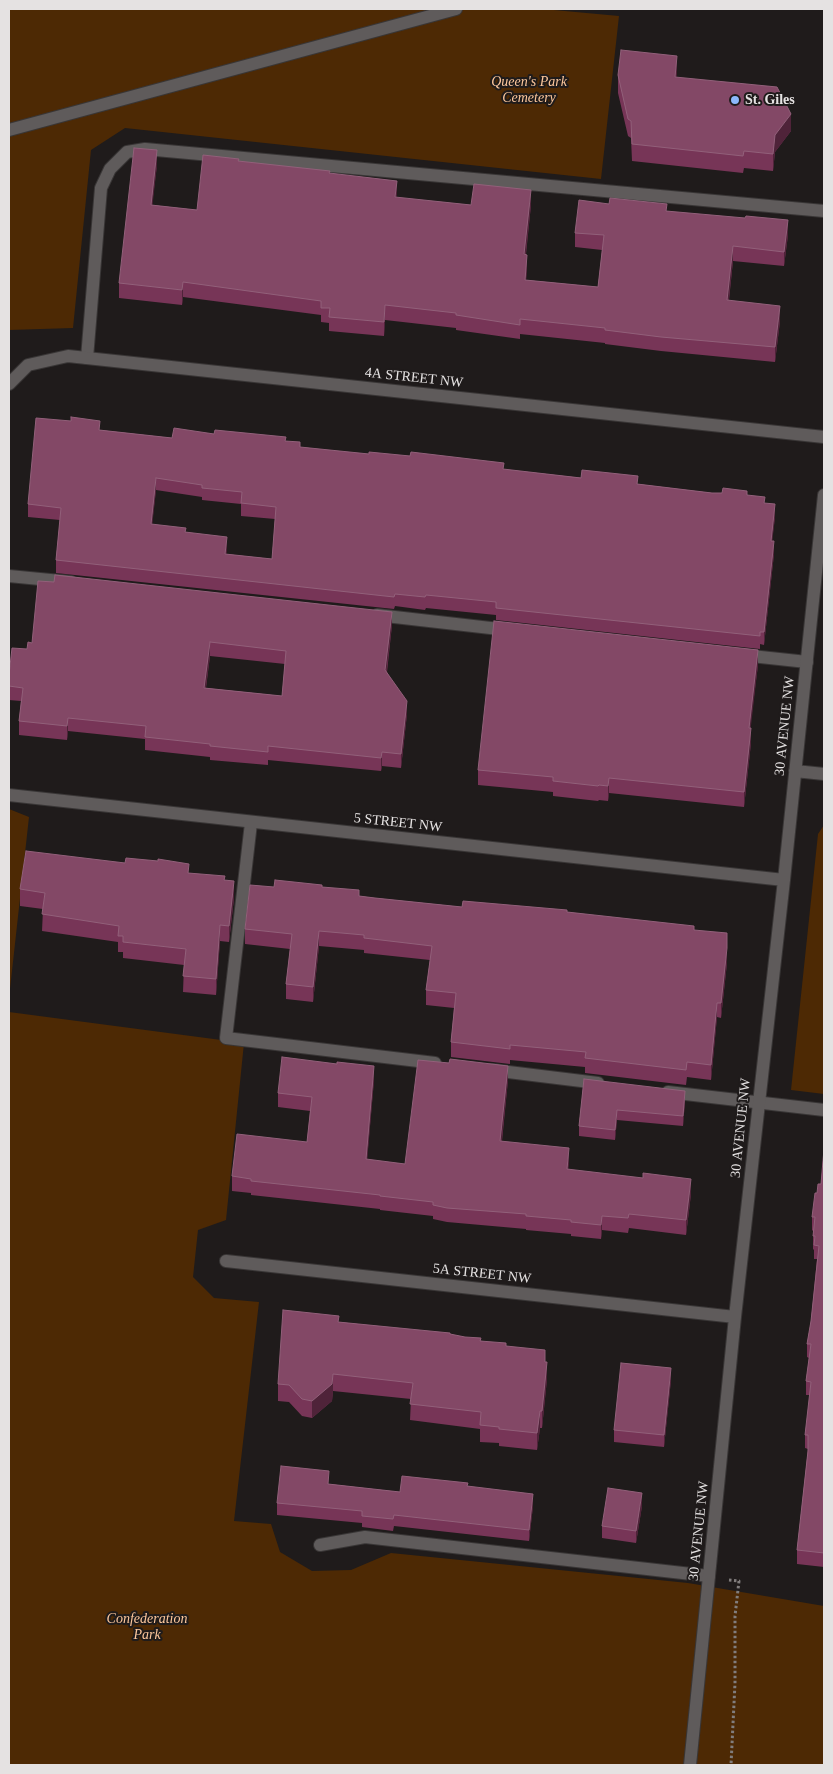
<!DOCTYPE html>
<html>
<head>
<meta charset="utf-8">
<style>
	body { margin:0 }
	#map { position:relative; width:833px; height:1774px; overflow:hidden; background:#1f1b1b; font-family:Georgia,serif }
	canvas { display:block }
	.frame { position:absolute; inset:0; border:10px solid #e5e2e2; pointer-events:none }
</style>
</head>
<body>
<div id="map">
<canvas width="833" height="1774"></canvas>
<div class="frame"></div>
</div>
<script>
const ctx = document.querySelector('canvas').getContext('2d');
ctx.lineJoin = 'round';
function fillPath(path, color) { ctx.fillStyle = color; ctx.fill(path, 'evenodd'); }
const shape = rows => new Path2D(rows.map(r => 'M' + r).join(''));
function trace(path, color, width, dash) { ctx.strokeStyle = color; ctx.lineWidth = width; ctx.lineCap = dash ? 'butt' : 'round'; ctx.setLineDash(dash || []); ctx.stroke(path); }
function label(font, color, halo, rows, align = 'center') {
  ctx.font = font + ' Georgia,serif'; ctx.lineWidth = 4; ctx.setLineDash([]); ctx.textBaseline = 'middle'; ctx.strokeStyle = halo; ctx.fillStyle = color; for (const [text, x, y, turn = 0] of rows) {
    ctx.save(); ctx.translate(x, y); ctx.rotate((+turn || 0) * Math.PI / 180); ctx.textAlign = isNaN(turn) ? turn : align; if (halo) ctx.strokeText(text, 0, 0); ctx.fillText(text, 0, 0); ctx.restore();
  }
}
const green = shape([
	[9,9,543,9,619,16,601,179,125,128,91,150,73,328,9,330],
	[9,809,29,817,9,998],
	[824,825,824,1094,791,1090,818,834],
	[9,1012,244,1043,226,1220,198,1230,193,1277,214,1298,259,1302,234,1521,271,1524,280,1552,312,1571,351,1570,391,1553,688,1583,824,1606,824,1765,9,1765]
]);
const path = shape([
	[729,1580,739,1581,735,1616,735,1683,731,1765]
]);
const service = shape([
	[9,130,456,9],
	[87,358,101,188,110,169,127,152,145,149,824,211],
	[9,576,71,582],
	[377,615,508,630],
	[742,655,807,662],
	[251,823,226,1038,435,1063],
	[492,1070,598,1083],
	[668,1092,824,1110],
	[320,1545,365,1537,709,1576]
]);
const minor = shape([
	[9,384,28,365,68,356,824,437],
	[795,771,824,774],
	[9,795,784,880],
	[226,1261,735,1317],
	[690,1765,735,1317,784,880,824,495]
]);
const wall = shape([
	[677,73,676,77,791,131,775,152,773,171,744,168,743,173,632,161,631,138,628,136,618,93,618,75],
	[239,161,330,173,396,198,471,205,531,205,526,254,527,269,526,280,598,287,602,250,575,247,575,233,667,211,788,235,784,266,733,261,729,300,780,321,775,362,661,351,605,344,605,343,520,334,520,339,456,330,456,328,385,320,384,336,329,331,329,323,321,322,321,315,183,297,182,305,119,298,119,283,157,165,152,205,197,210],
	[100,430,172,438,214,434,286,441,300,447,638,484,712,493,747,495,765,503,775,517,772,541,774,554,764,645,760,644,760,649,496,620,496,615,426,608,425,610,395,606,394,609,56,573,56,560,60,520,28,517,28,504],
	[156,490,202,497,202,500,241,504,241,516,275,519,272,559,226,554,227,550,186,532,152,524],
	[392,625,387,672,407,714,401,768,382,766,381,771,268,760,268,765,210,760,210,757,145,750,145,739,68,731,67,740,19,735,19,721,21,701,9,700,9,675,32,643],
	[210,656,285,664,282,696,206,688],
	[758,665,750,728,751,743,744,807,609,793,608,801,599,800,598,801,553,796,553,792,478,785,478,770],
	[189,873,225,880,234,898,229,942,220,941,216,995,183,992,184,965,123,958,123,952,118,952,118,942,42,931,43,909,20,906,20,889],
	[322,887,359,896,375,898,462,907,567,912,694,930,727,963,721,1018,717,1017,711,1080,687,1077,686,1085,585,1073,585,1067,510,1060,510,1064,451,1057,451,1042,454,1008,426,1005,426,990,430,960,364,953,364,950,319,946,313,1002,286,999,286,984,290,949,245,944,245,929],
	[584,1079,685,1101,683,1126,617,1120,615,1140,579,1136,579,1126],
	[374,1080,367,1160,405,1164,508,1080,502,1141,569,1162,568,1169,691,1194,686,1235,629,1228,628,1233,602,1230,601,1239,571,1236,571,1234,526,1230,526,1229,447,1222,433,1219,433,1216,380,1210,380,1209,251,1195,251,1193,232,1191,232,1176,307,1142,310,1111,278,1107,278,1093],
	[824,1149,824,1567,797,1564,797,1550,808,1449,805,1448,805,1435,810,1395,806,1395,806,1381,809,1358,807,1357,807,1344,811,1321,817,1259,814,1259,814,1250,813,1249,813,1231,812,1230,812,1217,817,1193,821,1184],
	[339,1322,450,1334,506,1346,545,1362,547,1379,542,1428,540,1428,537,1450,499,1446,499,1443,480,1442,480,1429,410,1420,411,1399,333,1391,332,1401,312,1418,302,1416,289,1402,278,1401,278,1384],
	[671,1380,664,1447,614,1442,614,1430],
	[329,1484,400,1492,468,1486,533,1506,529,1541,394,1526,393,1531,362,1527,362,1523,277,1515,277,1503],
	[642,1506,636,1543,602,1538,602,1526]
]);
const shadedWall = shape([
	[677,56,677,73,675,94,675,77],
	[791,114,791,131,775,152,773,171,773,154,775,135],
	[157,150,157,165,151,219,151,205],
	[397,181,397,195,395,212,395,197],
	[531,190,531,205,524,269,524,254],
	[788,220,788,235,784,266,784,252],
	[733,246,733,261,727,315,727,300],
	[527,255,527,269,525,295,525,280],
	[183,282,183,297,182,305,182,290],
	[385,305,385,320,384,336,384,322],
	[780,306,780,321,775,362,775,347],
	[156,478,156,490,151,537,151,524],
	[775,504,775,517,771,553,771,541],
	[227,537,227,550,225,567,225,554],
	[774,541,774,554,764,645,764,632],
	[392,612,392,625,385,683,385,670],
	[210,642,210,656,204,701,204,688],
	[758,650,758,665,749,743,749,728],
	[407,701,407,714,401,768,401,754],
	[68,718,68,731,67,740,67,726],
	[751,728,751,743,744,807,744,792],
	[382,752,382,766,381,771,381,758],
	[609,778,609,793,608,801,608,786],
	[234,881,234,898,229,942,229,926],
	[220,925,220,941,216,995,216,979],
	[319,931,319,946,313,1002,313,987],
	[727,948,727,963,721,1018,721,1003],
	[717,1003,717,1017,711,1080,711,1065],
	[374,1066,374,1080,366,1174,366,1159],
	[508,1066,508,1080,500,1156,500,1141],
	[685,1091,685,1101,683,1126,683,1116],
	[617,1110,617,1120,615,1140,615,1130],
	[569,1148,569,1162,567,1184,567,1169],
	[691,1179,691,1194,686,1235,686,1220],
	[602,1216,602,1230,601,1239,601,1225],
	[547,1362,547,1379,542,1428,542,1411],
	[671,1368,671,1380,664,1447,664,1435],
	[333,1374,333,1391,332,1401,312,1418,312,1401],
	[540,1411,540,1428,537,1450,537,1433],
	[642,1493,642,1506,636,1543,636,1531],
	[533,1494,533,1506,529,1541,529,1530]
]);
const building = shape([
	[621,50,677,56,675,77,777,87,791,114,775,135,773,154,744,151,743,156,632,144,631,121,628,119,618,75,621,50],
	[134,148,157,150,151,205,197,210,203,155,239,159,238,161,330,171,329,173,397,181,395,197,471,205,474,184,531,190,524,254,527,255,525,280,598,287,604,235,575,233,579,200,609,204,610,198,667,204,666,211,745,218,746,216,788,220,784,252,733,246,727,300,780,306,775,347,661,337,605,330,605,328,520,319,520,325,456,315,456,313,385,305,384,322,329,317,330,308,321,308,321,301,183,282,182,290,119,283,134,148],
	[71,417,100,421,99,430,172,438,174,428,214,434,215,430,286,437,285,441,300,442,300,447,369,454,369,452,410,456,411,452,504,463,503,469,581,478,582,470,638,476,637,484,712,493,722,493,723,488,747,491,747,495,765,497,764,503,775,504,771,541,774,541,764,632,760,632,760,636,496,608,496,602,426,595,425,597,395,594,394,597,56,560,61,508,28,504,36,418,71,421,71,417],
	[156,478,202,485,202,488,242,492,241,503,276,507,272,559,225,554,227,537,185,532,186,528,151,524,156,478],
	[55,575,392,612,385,670,407,701,401,754,382,752,381,758,268,746,268,752,210,746,210,744,145,737,146,726,68,718,67,726,19,721,23,688,9,686,9,675,12,648,27,649,28,642,32,643,38,581,54,582,55,575],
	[210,642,286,651,282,696,204,688,210,642],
	[494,621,758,650,749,728,751,728,744,792,609,778,608,786,599,785,598,786,553,781,553,777,478,770,494,621],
	[26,851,125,863,126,858,158,861,158,859,189,864,188,873,225,876,224,880,234,881,229,926,220,925,216,979,183,976,186,949,123,942,123,936,118,936,119,926,42,914,45,893,20,889,26,851],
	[275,880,322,885,322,887,359,890,359,896,375,898,462,907,463,901,567,910,567,912,694,926,694,930,727,933,727,948,721,1003,717,1003,711,1065,687,1062,686,1070,585,1058,586,1052,510,1045,510,1049,451,1042,456,993,426,990,432,946,364,938,364,935,319,931,313,987,286,984,292,934,245,929,250,885,274,887,275,880],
	[282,1057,337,1064,337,1062,374,1066,366,1159,405,1164,418,1060,449,1063,450,1059,508,1066,500,1141,569,1148,567,1169,643,1178,643,1173,691,1179,686,1220,629,1214,628,1218,602,1216,601,1225,571,1222,571,1220,526,1216,526,1214,447,1208,433,1205,433,1202,380,1196,380,1195,251,1181,251,1179,232,1176,237,1134,307,1142,312,1097,278,1093,282,1057],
	[584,1079,685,1091,683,1116,617,1110,615,1130,579,1126,584,1079],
	[824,1149,824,1553,797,1550,808,1451,808,1435,805,1435,811,1382,806,1381,811,1344,807,1344,811,1321,819,1246,814,1245,815,1236,813,1236,815,1217,812,1217,815,1193,817,1193,818,1184,821,1184,824,1149],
	[283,1310,339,1316,338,1322,450,1333,450,1334,465,1337,481,1338,480,1341,506,1343,506,1346,545,1350,545,1362,547,1362,542,1411,540,1411,537,1433,499,1429,499,1427,480,1425,481,1412,410,1404,413,1383,333,1374,332,1384,312,1401,302,1399,289,1385,278,1384,283,1310],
	[621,1363,671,1368,664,1435,614,1430,621,1363],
	[281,1466,329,1471,328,1484,400,1492,402,1476,468,1483,467,1486,533,1494,529,1530,394,1515,393,1519,362,1516,362,1511,277,1503,281,1466],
	[608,1488,642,1493,636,1531,602,1526,608,1488]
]);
const markers = [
	[735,100,5,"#8cb9fc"]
];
const parkNames = [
	["Queen's Park",529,82],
	["Cemetery",529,98],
	["Confederation",147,1619],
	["Park",147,1635]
];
const poiNames = [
	["St. Giles",745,100]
];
const streetNames = [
	["4A STREET NW",414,378,6],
	["30 AVENUE NW",785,726,-84],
	["5 STREET NW",398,823,6],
	["30 AVENUE NW",741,1128,-84],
	["5A STREET NW",482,1274,6],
	["30 AVENUE NW",699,1531,-84]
];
fillPath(green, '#4d2904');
trace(service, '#393636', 14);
trace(minor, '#393636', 14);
trace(path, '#817d7d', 3, [2.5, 2.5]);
trace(service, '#5f5b5b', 12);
trace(minor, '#5f5b5b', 12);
fillPath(wall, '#773557');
fillPath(shadedWall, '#4f2339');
fillPath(building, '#834866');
trace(building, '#92607a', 1);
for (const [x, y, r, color] of markers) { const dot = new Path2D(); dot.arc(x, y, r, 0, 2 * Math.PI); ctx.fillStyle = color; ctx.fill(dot); trace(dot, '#1f1b1b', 2); }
label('italic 14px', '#fdc79c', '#1f1b1b', parkNames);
label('bold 14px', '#e5e2e2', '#1f1b1b', poiNames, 'left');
label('14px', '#e5e2e2', '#1f1b1b', streetNames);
</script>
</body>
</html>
